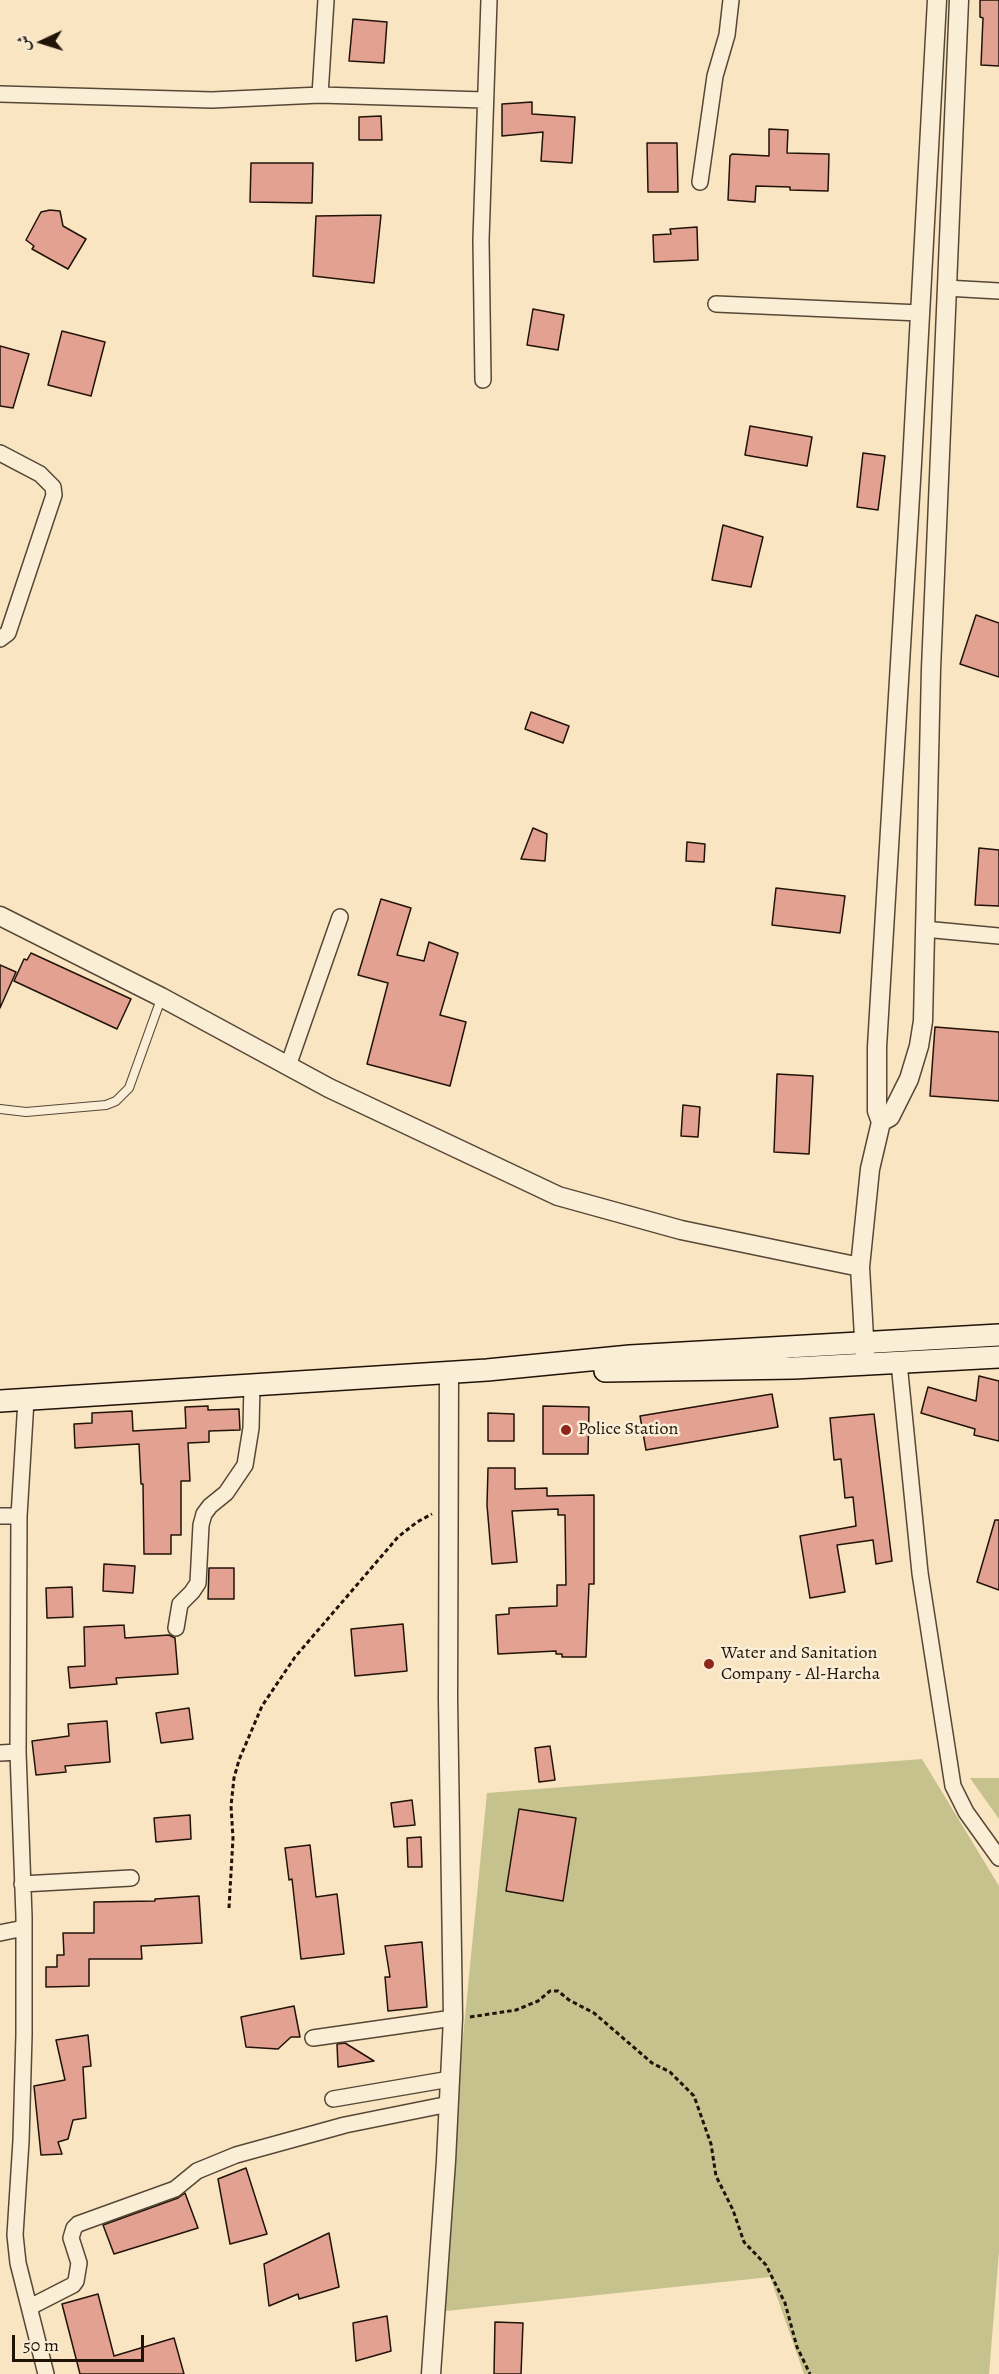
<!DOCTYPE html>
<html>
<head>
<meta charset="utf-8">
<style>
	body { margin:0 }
	#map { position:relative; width:999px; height:2374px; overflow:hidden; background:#f9e5c2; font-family:Alegreya,Amiri,serif }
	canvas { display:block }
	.north { position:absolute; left:12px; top:12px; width:60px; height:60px; -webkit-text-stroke:4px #fbeed7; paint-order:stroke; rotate:266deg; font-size:16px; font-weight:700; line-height:24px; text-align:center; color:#211308 }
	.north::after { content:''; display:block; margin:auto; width:21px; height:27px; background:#211308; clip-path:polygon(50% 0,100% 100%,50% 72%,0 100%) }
	.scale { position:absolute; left:12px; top:2335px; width:132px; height:27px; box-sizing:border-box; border:3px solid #211308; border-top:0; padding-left:8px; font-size:18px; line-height:21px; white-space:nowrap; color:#211308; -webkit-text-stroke:4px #fbeed7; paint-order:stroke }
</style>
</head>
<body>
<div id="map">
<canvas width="999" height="2374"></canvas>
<div class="north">ش</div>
<div class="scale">50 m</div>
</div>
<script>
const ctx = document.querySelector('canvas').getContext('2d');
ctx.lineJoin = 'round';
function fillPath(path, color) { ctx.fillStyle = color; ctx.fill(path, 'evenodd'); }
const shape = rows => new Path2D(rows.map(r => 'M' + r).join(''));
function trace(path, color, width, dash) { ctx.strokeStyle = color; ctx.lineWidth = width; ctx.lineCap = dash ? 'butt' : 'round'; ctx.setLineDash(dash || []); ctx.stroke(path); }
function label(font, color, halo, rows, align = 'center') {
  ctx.font = font + ' Alegreya,serif'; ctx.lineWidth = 5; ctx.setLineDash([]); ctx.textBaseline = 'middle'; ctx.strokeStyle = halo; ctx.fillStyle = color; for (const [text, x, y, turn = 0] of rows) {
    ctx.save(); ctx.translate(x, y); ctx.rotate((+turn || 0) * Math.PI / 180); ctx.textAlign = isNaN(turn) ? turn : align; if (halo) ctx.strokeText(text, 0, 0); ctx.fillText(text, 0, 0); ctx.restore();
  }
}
const green = shape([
	[922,1759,999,1886,999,2252,989,2374,804,2374,770,2277,436,2312,487,1793],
	[970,1778,999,1778,999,1819]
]);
const building = shape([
	[980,0,999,0,999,66,981,65,983,18,980,17,980,0],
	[353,19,387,22,384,63,349,61,353,19],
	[532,102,532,114,575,117,572,163,541,161,543,132,502,136,502,104,532,102],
	[381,116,382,140,359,140,359,117,381,116],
	[769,129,788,130,787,153,829,154,828,191,790,190,790,187,756,186,755,202,728,200,730,156,732,154,769,156,769,129],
	[647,143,677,143,678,192,648,192,647,143],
	[251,163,313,163,312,203,250,202,251,163],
	[50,210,60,211,63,226,86,239,68,269,32,249,34,246,26,240,41,212,50,210],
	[381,215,374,283,313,276,316,216,381,215],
	[697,227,698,260,654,262,653,235,671,234,670,229,697,227],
	[533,309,564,315,558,350,527,345,533,309],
	[62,331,105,342,91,396,48,385,62,331],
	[0,346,29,354,13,408,0,406,0,346],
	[750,426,812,437,807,466,745,455,750,426],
	[863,453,885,456,878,510,857,507,863,453],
	[723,525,763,537,751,587,712,580,723,525],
	[976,615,999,623,999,677,960,664,976,615],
	[531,712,569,726,563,743,525,729,531,712],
	[533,828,547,834,545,861,521,859,533,828],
	[687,842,705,844,704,862,686,861,687,842],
	[979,848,999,850,999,906,975,905,979,848],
	[776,888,845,896,840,933,772,925,776,888],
	[381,899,411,908,397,955,424,961,429,942,458,953,440,1015,466,1022,450,1086,367,1064,388,983,358,975,381,899],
	[31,953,131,999,117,1029,14,981,24,959,27,960,31,953],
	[0,965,16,972,0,1008,0,965],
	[935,1027,999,1032,999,1101,930,1096,935,1027],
	[777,1074,813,1076,809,1154,774,1152,777,1074],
	[683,1105,700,1107,698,1137,681,1136,683,1105],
	[979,1376,999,1381,999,1441,974,1435,975,1429,921,1413,928,1387,976,1401,979,1376],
	[772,1394,778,1427,646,1450,640,1416,772,1394],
	[208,1406,208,1410,239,1409,240,1430,209,1431,209,1442,188,1443,190,1481,181,1481,181,1535,171,1535,171,1554,144,1554,143,1484,141,1484,139,1444,75,1448,74,1424,92,1423,92,1413,132,1411,133,1431,186,1428,185,1407,208,1406],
	[543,1406,589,1407,588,1454,543,1454,543,1406],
	[488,1413,514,1414,514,1441,488,1441,488,1413],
	[874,1414,892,1561,876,1564,873,1540,837,1545,845,1592,810,1598,800,1536,856,1526,853,1497,845,1498,841,1459,834,1460,830,1418,874,1414],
	[488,1468,515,1468,515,1489,547,1488,547,1496,594,1495,594,1584,589,1584,586,1657,562,1657,562,1654,556,1654,556,1651,498,1654,496,1615,509,1614,509,1608,557,1606,557,1585,566,1585,565,1515,558,1515,558,1509,512,1511,517,1562,492,1564,487,1505,488,1468],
	[995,1520,999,1520,999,1590,977,1582,995,1520],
	[104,1564,135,1566,133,1593,103,1591,104,1564],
	[209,1568,234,1568,234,1599,208,1599,209,1568],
	[72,1587,73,1617,47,1618,46,1588,72,1587],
	[403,1624,407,1671,355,1676,351,1629,403,1624],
	[124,1625,125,1638,169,1635,175,1638,178,1674,116,1678,117,1684,70,1688,68,1667,85,1666,84,1627,124,1625],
	[189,1708,193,1739,161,1743,156,1713,189,1708],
	[107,1721,110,1762,65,1766,66,1772,36,1775,32,1741,69,1736,68,1724,107,1721],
	[550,1746,555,1780,539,1782,535,1748,550,1746],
	[412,1800,415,1825,394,1827,391,1803,412,1800],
	[519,1809,576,1818,563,1901,506,1891,519,1809],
	[190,1815,191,1839,156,1842,154,1818,190,1815],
	[421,1837,422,1867,408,1867,407,1838,421,1837],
	[310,1845,316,1897,337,1894,344,1954,301,1959,292,1879,289,1880,285,1848,310,1845],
	[199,1896,202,1943,141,1946,142,1959,89,1959,89,1986,46,1987,46,1967,57,1967,57,1955,64,1955,63,1933,94,1933,94,1902,155,1901,155,1899,199,1896],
	[422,1942,427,2007,388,2011,385,1977,390,1977,385,1946,422,1942],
	[294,2006,300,2037,291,2037,278,2049,246,2047,241,2017,294,2006],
	[88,2035,91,2066,83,2067,86,2118,73,2120,68,2139,58,2142,62,2154,41,2155,34,2086,65,2080,56,2040,88,2035],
	[345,2043,374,2061,338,2067,337,2044,345,2043],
	[246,2168,267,2234,230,2244,218,2179,246,2168],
	[185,2193,198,2228,114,2254,103,2225,178,2198,185,2193],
	[329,2233,339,2287,299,2299,298,2294,269,2306,264,2264,329,2233],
	[98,2294,114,2356,174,2338,184,2374,80,2374,62,2304,98,2294],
	[387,2316,391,2351,356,2361,353,2323,387,2316],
	[495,2322,523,2323,521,2374,494,2374,495,2322]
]);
const path = shape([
	[229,1908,233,1838,231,1806,234,1778,239,1760,262,1706,295,1657,398,1537,417,1522,432,1514],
	[470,2017,516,2010,538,2001,550,1991,558,1991,569,2000,594,2013,652,2063,670,2072,694,2096,711,2144,716,2176,733,2210,744,2242,766,2265,785,2303,797,2347,810,2374]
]);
const service = shape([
	[0,1109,26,1112,106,1105,116,1101,129,1088,161,999]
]);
const minor = shape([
	[0,94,212,100,320,95,484,100],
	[320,95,326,0],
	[700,182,715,76,727,35,731,0],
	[946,288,999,291],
	[716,304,920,313],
	[483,380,481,240,489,0],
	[0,453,40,474,53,487,54,495,8,633,0,639],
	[924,929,999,936],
	[288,1066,340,917],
	[899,1363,920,1573,953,1786,966,1812,999,1858],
	[26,1400,19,1516,18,1752,24,1917,24,2035,21,2141,15,2235,18,2263,46,2374],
	[0,1516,19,1516],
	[176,1628,180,1604,192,1592,198,1583,201,1525,204,1514,210,1506,226,1493,245,1465,251,1428,252,1385],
	[0,1753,18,1752],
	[22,1884,131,1878],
	[0,1933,24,1928],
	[313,2038,453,2018],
	[333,2099,450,2079],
	[30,2307,73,2285,76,2281,79,2263,71,2238,74,2228,78,2224,175,2189,197,2171,236,2155,345,2125,449,2104]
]);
const tertiary = shape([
	[0,916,161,997,329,1088,558,1196,681,1230,860,1267],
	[881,1122,890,1117,909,1079,919,1046,923,1021,931,669,959,0],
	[865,1355,860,1267,870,1169,881,1122,877,1111,877,1047,912,463,937,0],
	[431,2374,446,2161,453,2018,448,1699,449,1372]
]);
const secondary = shape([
	[605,1371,794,1368,999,1357],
	[0,1401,487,1370,630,1356,999,1335]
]);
const markers = [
	[566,1430,6,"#8f2418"],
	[709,1664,6,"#8f2418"]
];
const poiNames = [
	["Police Station",578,1430],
	["Water and Sanitation",721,1654],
	["Company - Al-Harcha",721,1675]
];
fillPath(green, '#c5c28e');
fillPath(building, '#e3a192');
trace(building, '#211308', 1.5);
trace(service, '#574836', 10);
trace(minor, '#574836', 18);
trace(tertiary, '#574836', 21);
trace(secondary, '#211308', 24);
trace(path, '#211308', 3, [4.5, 3]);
trace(service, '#fbeed7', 8);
trace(minor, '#fbeed7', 15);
trace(tertiary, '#fbeed7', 18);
trace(secondary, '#fbeed7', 21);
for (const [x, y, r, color] of markers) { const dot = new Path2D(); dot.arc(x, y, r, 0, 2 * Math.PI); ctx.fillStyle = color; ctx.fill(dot); trace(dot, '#fbeed7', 2); }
label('18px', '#211308', '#fbeed7', poiNames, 'left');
</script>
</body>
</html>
